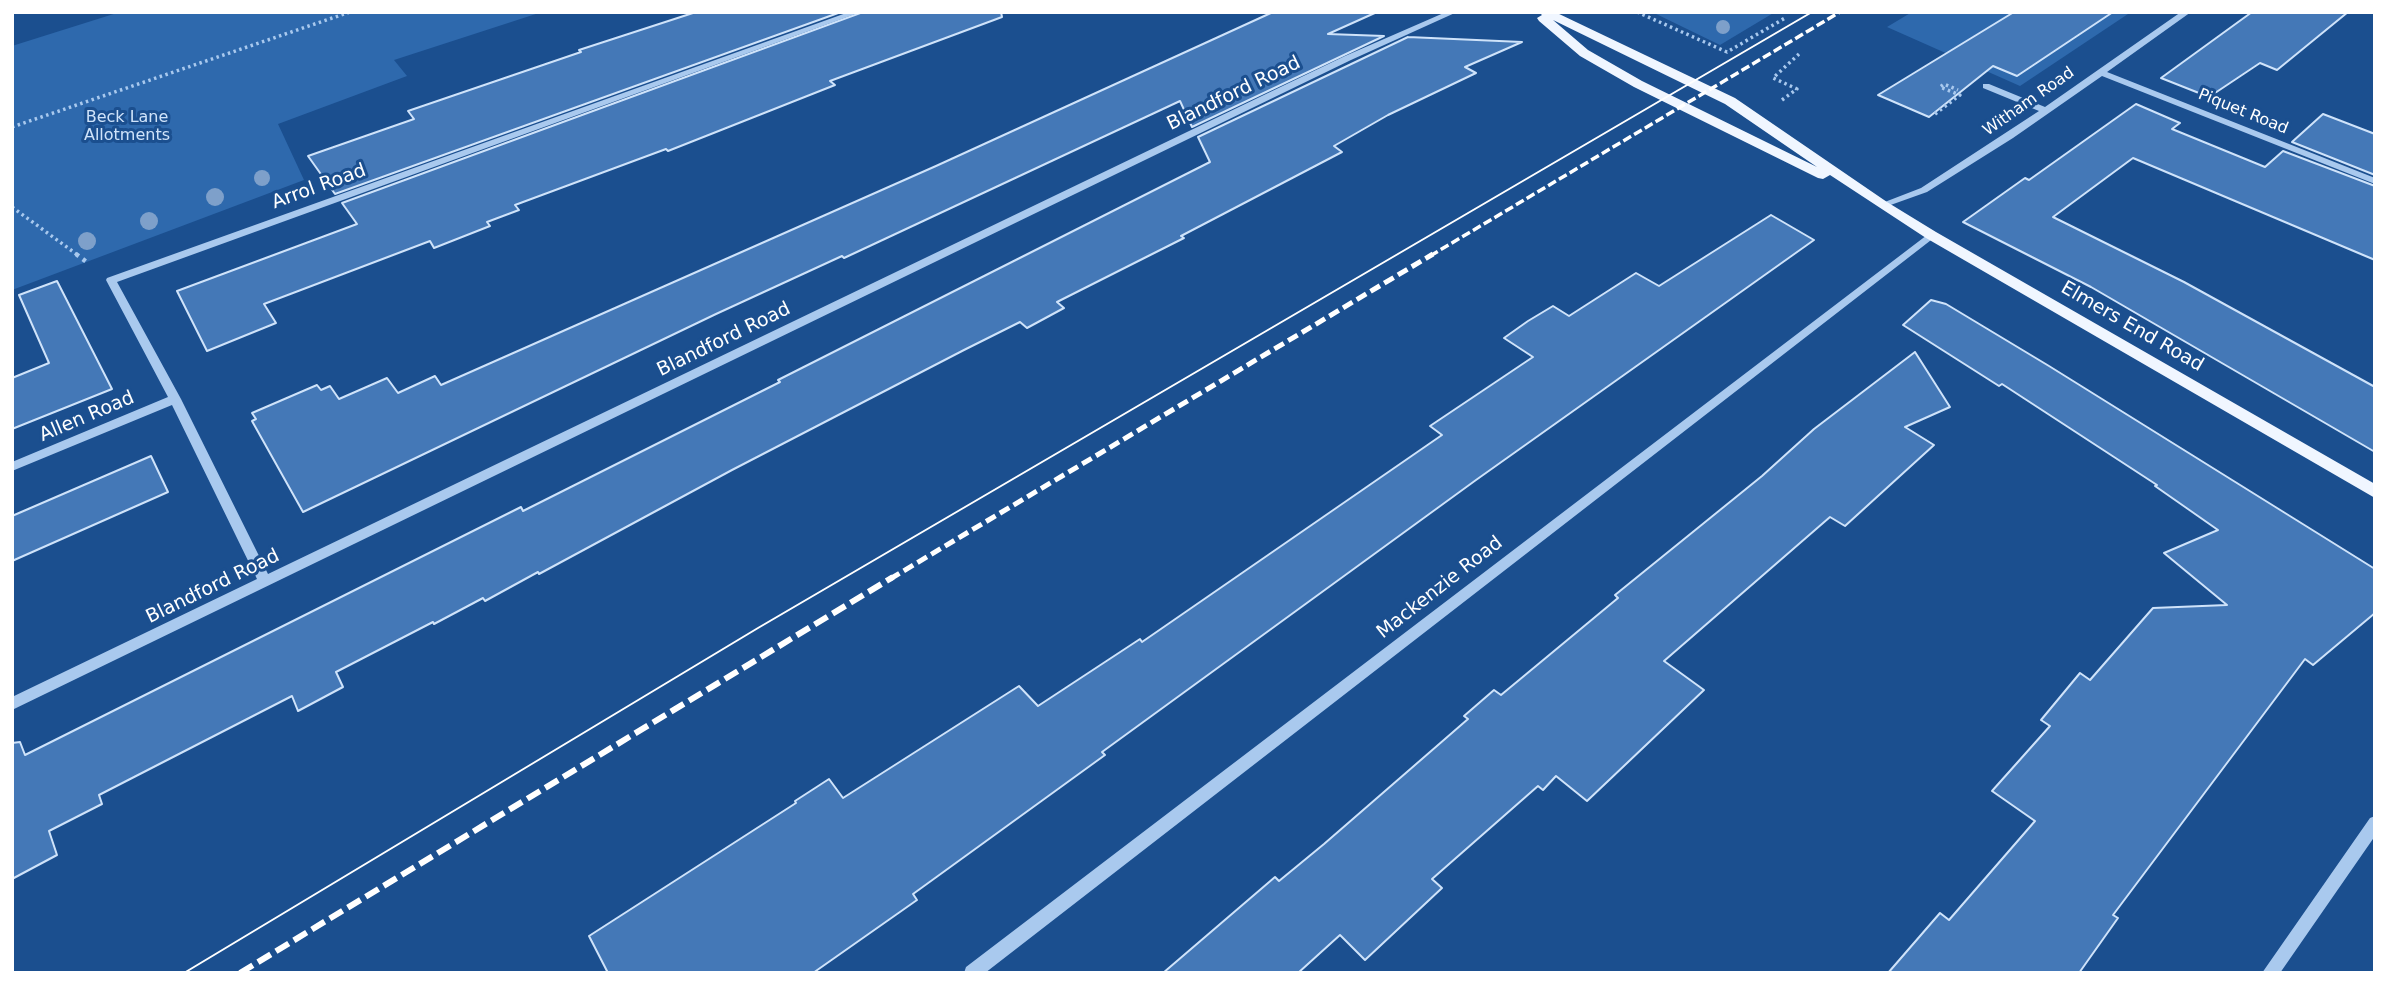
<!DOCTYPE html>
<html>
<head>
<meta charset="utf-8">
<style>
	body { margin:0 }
	#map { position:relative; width:2387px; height:985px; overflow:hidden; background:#1b4f8f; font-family:"DejaVu Sans",sans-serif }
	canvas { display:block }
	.frame { position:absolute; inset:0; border:14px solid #fff; pointer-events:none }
</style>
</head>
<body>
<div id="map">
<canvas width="2387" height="985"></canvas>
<div class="frame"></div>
</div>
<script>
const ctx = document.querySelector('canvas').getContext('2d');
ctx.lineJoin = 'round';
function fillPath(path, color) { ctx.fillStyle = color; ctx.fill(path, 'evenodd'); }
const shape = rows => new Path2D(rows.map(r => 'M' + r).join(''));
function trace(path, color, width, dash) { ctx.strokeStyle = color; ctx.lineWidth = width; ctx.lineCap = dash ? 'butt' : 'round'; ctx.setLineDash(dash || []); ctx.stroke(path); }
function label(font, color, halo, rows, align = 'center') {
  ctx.font = font + ' "DejaVu Sans",sans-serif'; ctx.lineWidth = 6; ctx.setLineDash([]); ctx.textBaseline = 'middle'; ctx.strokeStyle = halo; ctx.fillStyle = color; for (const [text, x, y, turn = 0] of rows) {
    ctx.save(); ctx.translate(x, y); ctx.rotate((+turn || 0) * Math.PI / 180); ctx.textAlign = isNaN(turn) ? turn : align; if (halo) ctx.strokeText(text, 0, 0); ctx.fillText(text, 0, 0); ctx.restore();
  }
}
const green = shape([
	[120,12,542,12,394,60,407,76,278,124,304,180,12,290,12,46],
	[1652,12,1775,12,1720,45],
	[1912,12,2131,12,2020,86,1887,27]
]);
const building = shape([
	[696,12,841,12,335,194,308,156,414,119,408,111,581,52,579,50,696,12],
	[863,12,1001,12,1002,17,830,81,835,85,668,151,666,149,515,205,519,210,487,222,490,226,434,248,430,241,264,304,276,323,207,351,177,291,357,224,342,203,863,12],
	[1273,12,1377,12,1328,34,1384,36,1192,127,1180,101,844,258,842,256,716,314,303,512,252,421,256,419,252,413,317,385,321,390,330,386,339,399,387,378,398,393,435,376,441,385,936,166,1273,12],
	[2014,12,2113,12,2017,76,1993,66,1929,117,1878,95,2014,12],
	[2252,12,2348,12,2277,70,2260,63,2209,97,2161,78,2252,12],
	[1408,37,1522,42,1465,67,1476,73,1388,115,1334,146,1342,152,1181,236,1184,238,1057,302,1064,308,1027,328,1020,322,964,350,732,470,539,574,538,572,485,601,483,598,434,624,433,622,336,672,343,687,298,711,292,696,99,795,102,804,49,831,57,855,12,879,12,743,20,742,25,755,521,507,523,511,780,382,778,380,1210,162,1198,137,1408,37],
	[2136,104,2180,123,2172,129,2265,167,2283,151,2375,186,2375,260,2133,158,2053,217,2184,282,2375,387,2375,452,2091,287,1963,222,2025,178,2029,180,2136,104],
	[2323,114,2375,134,2375,175,2292,142,2323,114],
	[1771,215,1814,240,1476,480,1102,752,1105,755,913,894,917,900,813,973,608,973,589,936,796,803,795,801,829,779,843,798,1019,686,1038,706,1140,639,1142,642,1442,435,1430,426,1533,357,1504,338,1528,321,1553,306,1569,316,1636,273,1659,286,1771,215],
	[57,281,112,389,12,429,12,378,49,363,19,295,57,281],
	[1931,300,1946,304,2049,366,2375,569,2375,613,2313,665,2305,659,2113,915,2118,918,2079,973,1888,973,1940,913,1949,920,2035,821,1992,791,2050,726,2041,720,2080,673,2090,680,2153,608,2227,605,2164,553,2218,530,2155,486,2157,485,2002,384,1999,386,1903,325,1931,300],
	[1915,352,1950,407,1905,427,1934,445,1845,526,1830,517,1664,661,1704,690,1587,801,1556,776,1543,790,1538,786,1432,879,1442,888,1365,960,1340,935,1298,973,1163,973,1275,877,1279,881,1324,844,1468,719,1464,716,1494,690,1501,695,1618,598,1615,595,1762,476,1814,429,1915,352],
	[151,456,168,492,12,561,12,516,151,456]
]);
const pathFar1 = shape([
	[1637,12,1727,52,1785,18],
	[1782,100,1797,89,1773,78,1799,54],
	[1935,114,1960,95,1940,87,1944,84,1958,90],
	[12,127,350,12],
	[12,207,79,256]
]);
const path = shape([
	[76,254,88,263]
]);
const minor = shape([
	[849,12,861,12,117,282,181,399,268,574,1345,56,1446,12,1457,12,1351,60,12,710,12,697,257,579,172,405,12,471,12,462,168,397,106,280,107,278,849,12],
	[2181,12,2191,12,2107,72,2375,178,2375,184,2102,76,2013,138,1927,192,1885,207,1882,208,1877,205,1921,188,2039,111,1983,88,1983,84,1989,84,2045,107,2181,12],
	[1931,232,1936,235,1935,237,985,973,964,973,966,967,1931,232],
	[2375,816,2375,836,2280,973,2262,973,2370,818,2375,816]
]);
const major = shape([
	[1539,12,1555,12,1735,98,1887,202,1936,232,2375,484,2375,498,1926,238,1830,175,1823,179,1818,178,1634,87,1580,56,1539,21,1537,18,1542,15,1539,12],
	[1553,20,1725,104,1817,167,1642,81,1588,50,1553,20]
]);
const tram = shape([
	[184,973,758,628,1812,12]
]);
const railFar2 = shape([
	[1430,256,1840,12]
]);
const railFar1 = shape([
	[890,579,1433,254]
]);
const rail = shape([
	[240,973,893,577]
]);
const trees = [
	[1723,27,7],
	[262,178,8],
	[215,197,9],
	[149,221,9],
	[87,241,9]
];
const farStreetnames = [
	["Witham Road",2029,102,-35],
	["Piquet Road",2243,112,22]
];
const farParknames = [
	["Beck Lane",127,118],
	["Allotments",127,136]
];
const streetNames = [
	["Blandford Road",1234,94,-26],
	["Arrol Road",319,187,-20],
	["Elmers End Road",2132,327,30],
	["Blandford Road",724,340,-26],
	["Allen Road",87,417,-23],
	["Blandford Road",213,587,-26],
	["Mackenzie Road",1440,588,-38]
];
fillPath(green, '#2e69ad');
fillPath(building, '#4478b7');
trace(building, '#cfe3fa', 2);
trace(pathFar1, '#a9c9ee', 3.5, [2.5, 3.5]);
trace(path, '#a9c9ee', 4.5, [3.5, 5]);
fillPath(minor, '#a9c9ee');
fillPath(major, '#f0f6ff');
trace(tram, '#fff', 2);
trace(railFar2, '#fff', 3.5, [9, 3.5]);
trace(railFar1, '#fff', 5, [11, 5]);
trace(rail, '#fff', 6, [15, 6]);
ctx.fillStyle = '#7ea0ca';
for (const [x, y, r] of trees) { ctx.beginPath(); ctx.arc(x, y, r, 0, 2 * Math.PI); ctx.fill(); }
label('16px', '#fff', '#1b4f8f', farStreetnames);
label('16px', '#cfe3fa', '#1b4f8f', farParknames);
label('19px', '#fff', '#1b4f8f', streetNames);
</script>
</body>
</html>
